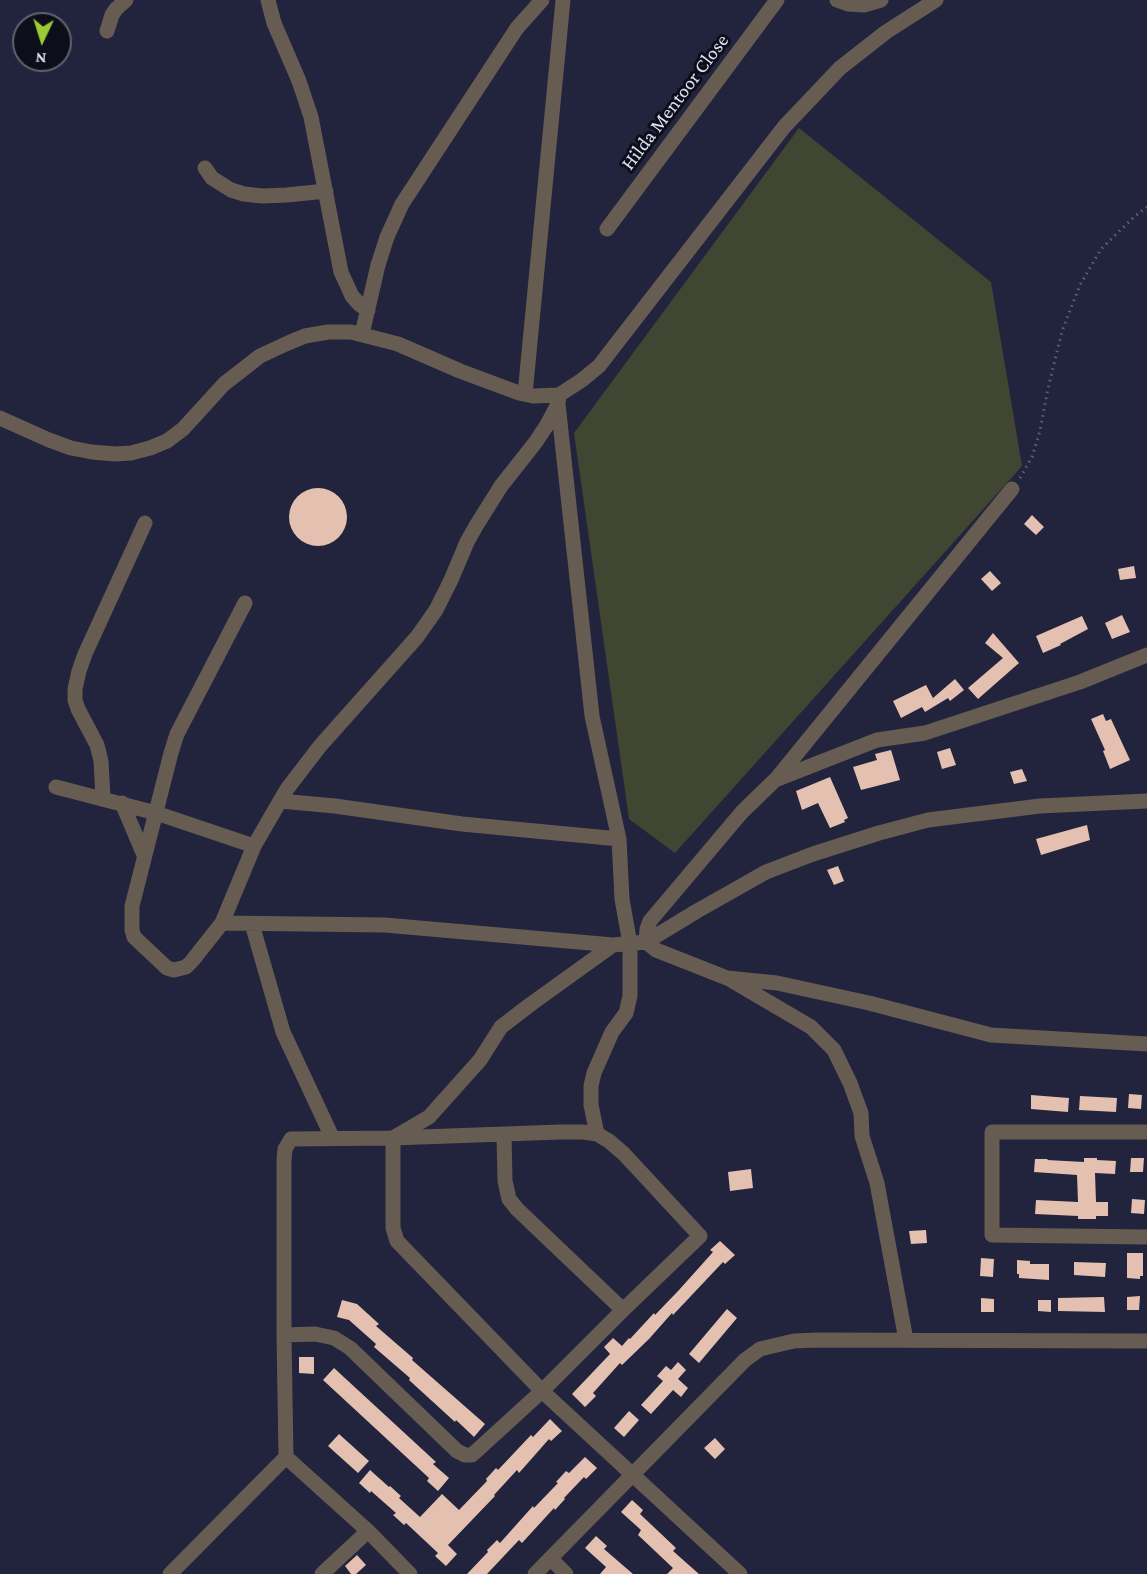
<!DOCTYPE html>
<html>
<head>
<meta charset="utf-8">
<style>
	body { margin:0 }
	#map { position:relative; width:1147px; height:1574px; overflow:hidden; background:#22233d; font-family:"Crimson Pro",serif }
	canvas { display:block }
	.north { position:absolute; left:12px; top:12px; width:60px; height:60px; box-sizing:border-box; background:#0d0e1a; border:2px solid #616270; border-radius:50%; rotate:184deg; font-size:16px; font-weight:700; line-height:24px; text-align:center; color:#dfe1f2 }
	.north::after { content:''; display:block; margin:auto; width:21px; height:27px; background:#9bcb33; clip-path:polygon(50% 0,100% 100%,50% 72%,0 100%) }
</style>
</head>
<body>
<div id="map">
<canvas width="1147" height="1574"></canvas>
<div class="north">N</div>
</div>
<script>
const ctx = document.querySelector('canvas').getContext('2d');
ctx.lineJoin = 'round';
function fillPath(path, color) { ctx.fillStyle = color; ctx.fill(path, 'evenodd'); }
const shape = rows => new Path2D(rows.map(r => 'M' + r).join(''));
function trace(path, color, width, dash) { ctx.strokeStyle = color; ctx.lineWidth = width; ctx.lineCap = dash ? 'butt' : 'round'; ctx.setLineDash(dash || []); ctx.stroke(path); }
function label(font, color, halo, rows, align = 'center') {
  ctx.font = font + ' "Crimson Pro",serif'; ctx.lineWidth = 6; ctx.setLineDash([]); ctx.textBaseline = 'middle'; ctx.strokeStyle = halo; ctx.fillStyle = color; for (const [text, x, y, turn = 0] of rows) {
    ctx.save(); ctx.translate(x, y); ctx.rotate((+turn || 0) * Math.PI / 180); ctx.textAlign = isNaN(turn) ? turn : align; if (halo) ctx.strokeText(text, 0, 0); ctx.fillText(text, 0, 0); ctx.restore();
  }
}
const green = shape([
	[799,128,991,282,1022,466,675,853,629,819,574,433]
]);
const building = shape([
	'289 517a29 29 0 1 1 58 0a29 29 0 1 1-58 0Z',
	[1032,515,1044,527,1036,535,1024,524],
	[1134,566,1136,578,1120,580,1118,569],
	[990,571,1001,583,992,591,981,579],
	[1122,615,1130,632,1112,639,1105,623],
	[1082,616,1088,629,1060,644,1061,645,1043,653,1036,636],
	[993,633,1019,663,978,699,968,688,1003,658,985,643],
	[955,679,964,690,950,701,948,698,925,712,922,707,901,718,893,701,926,685,933,698],
	[1103,714,1106,721,1111,719,1130,760,1110,769,1103,751,1105,750,1091,719],
	[950,748,956,765,942,769,937,752],
	[891,750,900,780,861,790,853,767,877,760,875,754],
	[1022,769,1027,781,1014,784,1010,772],
	[830,777,848,818,844,820,845,822,830,828,818,803,802,810,796,791],
	[1087,825,1090,840,1041,855,1036,839],
	[838,866,844,881,834,885,827,870],
	[1129,1094,1142,1095,1141,1109,1128,1108],
	[1031,1095,1069,1098,1068,1112,1031,1109],
	[1080,1096,1117,1098,1116,1112,1079,1110],
	[1084,1158,1097,1158,1097,1160,1116,1161,1115,1174,1095,1173,1096,1202,1108,1202,1108,1216,1096,1216,1096,1219,1078,1219,1078,1216,1035,1214,1036,1200,1078,1202,1077,1175,1034,1172,1035,1159,1048,1159,1047,1160,1084,1162],
	[1131,1158,1144,1158,1143,1172,1130,1172],
	[751,1169,753,1188,730,1191,728,1172],
	[1132,1199,1145,1200,1144,1214,1131,1213],
	[926,1230,927,1243,911,1244,909,1231],
	[720,1241,735,1255,725,1264,723,1262,673,1315,672,1313,649,1339,622,1365,620,1363,593,1393,596,1396,585,1407,572,1394,610,1354,604,1347,613,1338,622,1346,629,1338,630,1339,654,1313,655,1315,679,1290,713,1252,710,1250],
	[1127,1253,1143,1253,1143,1276,1140,1276,1140,1279,1127,1278],
	[981,1258,994,1259,993,1277,980,1276],
	[1017,1260,1030,1261,1030,1264,1049,1264,1049,1280,1019,1278,1019,1274,1017,1274],
	[1074,1262,1106,1263,1105,1277,1074,1275],
	[1140,1296,1139,1310,1127,1310,1127,1297],
	[1104,1297,1105,1312,1058,1311,1058,1298],
	[981,1298,994,1299,994,1312,981,1312],
	[342,1300,357,1304,379,1324,376,1326,413,1358,412,1360,485,1424,474,1437,456,1420,455,1422,409,1380,410,1378,374,1347,376,1344,349,1320,337,1317],
	[1038,1300,1051,1300,1051,1312,1038,1311],
	[727,1309,737,1318,699,1363,689,1354],
	[299,1357,314,1357,314,1374,299,1373],
	[678,1362,686,1370,678,1379,688,1388,681,1397,673,1390,651,1414,641,1405,663,1381,657,1376,666,1366,671,1370],
	[334,1368,436,1462,433,1464,449,1478,438,1491,427,1481,429,1478,323,1380],
	[629,1411,639,1420,624,1437,614,1428],
	[550,1419,562,1431,551,1441,549,1439,519,1473,517,1470,494,1495,495,1496,448,1545,457,1554,446,1566,435,1556,438,1553,406,1523,404,1525,393,1515,396,1513,371,1491,370,1493,359,1483,370,1470,389,1487,390,1486,401,1496,399,1498,420,1517,442,1494,459,1510,487,1481,486,1479,496,1468,498,1470,531,1435,533,1437],
	[339,1434,369,1461,358,1473,328,1446],
	[715,1438,725,1449,715,1459,704,1448],
	[585,1457,597,1468,586,1479,584,1477,564,1498,565,1499,555,1510,554,1508,522,1543,519,1540,487,1574,467,1574,488,1552,487,1550,497,1540,500,1543,533,1506,534,1508,558,1483,556,1482,566,1471,569,1473],
	[632,1500,643,1510,640,1514,676,1548,673,1551,699,1574,667,1574,673,1568,638,1535,641,1530,621,1512],
	[596,1536,607,1546,604,1549,633,1574,600,1574,606,1567,585,1548],
	[357,1555,366,1565,356,1574,351,1574,345,1566]
]);
const path = shape([
	[1020,478,1032,457,1040,431,1047,393,1062,331,1080,285,1101,249,1135,216,1147,207]
]);
const minor = shape([
	[268,0,274,23,299,81,311,117,341,272,352,296,360,305,368,310],
	[837,0,848,4,864,5,881,0],
	[107,31,112,15,116,9,126,0],
	[205,168,212,178,231,190,244,194,262,196,287,195,326,191],
	[607,229,777,0],
	[362,334,378,265,387,237,402,204,517,28,542,0],
	[525,394,563,0],
	[559,395,558,404,547,425,535,443,501,486,476,526,467,542,451,580,436,610,417,637,320,746,287,789,254,846,222,923,385,925,613,945,646,942,697,911,766,872,813,854,879,833,928,820,1040,806,1147,801],
	[558,404,592,716,619,839,622,899,630,944,630,996,626,1013,612,1032,594,1073,591,1086,591,1105,597,1134],
	[0,418,49,440,71,448,92,452,115,454,131,453,150,448,167,441,183,429,224,384,260,356,288,343,305,336,328,332,351,332,398,344,460,371,519,393,533,396,559,395,582,380,599,366,784,127,840,68,886,32,936,0],
	[1147,655,1080,682,925,733,877,740,775,780,742,812,650,921,647,929,646,942,656,950,727,978,777,983,869,1003,991,1035,1147,1044],
	[777,778,1012,489],
	[56,787,156,813,254,846],
	[103,798,101,761,97,745,78,709,75,700,75,689,79,671,85,654,145,523],
	[280,801,335,806,462,824,619,839],
	[122,803,144,855],
	[222,923,192,961,186,967,174,970,167,968,134,937,132,930,132,906,171,753,177,734,245,603],
	[252,924,283,1032,332,1137],
	[613,945,531,1004,501,1027,480,1060,429,1117,393,1138,393,1228,397,1241,542,1391,740,1574],
	[731,980,811,1027,834,1050,850,1083,861,1113,862,1136,877,1183,906,1340],
	[1147,1132,992,1132,992,1235,1147,1237],
	[504,1135,505,1181,509,1199,517,1209,623,1310],
	[284,1335,315,1334,334,1338,350,1348,457,1451,465,1455,472,1455,542,1391,623,1310,700,1236,624,1154,609,1141,597,1134,583,1132,560,1132,393,1138,291,1139,285,1149,284,1160,284,1335,286,1457,368,1531,410,1574],
	[551,1559,566,1574],
	[170,1574,286,1457],
	[322,1574,368,1531],
	[535,1574,745,1360,760,1349,794,1341,817,1340,1147,1341]
]);
const streetNames = [
	["Hilda Mentoor Close",675,102,-53]
];
fillPath(green, '#404632');
fillPath(building, '#e4c0b1');
trace(path, '#606179', 3, [1.5, 4.5]);
trace(minor, '#665c51', 15);
label('20px', '#dfe1f2', '#0d0e1a', streetNames);
</script>
</body>
</html>
